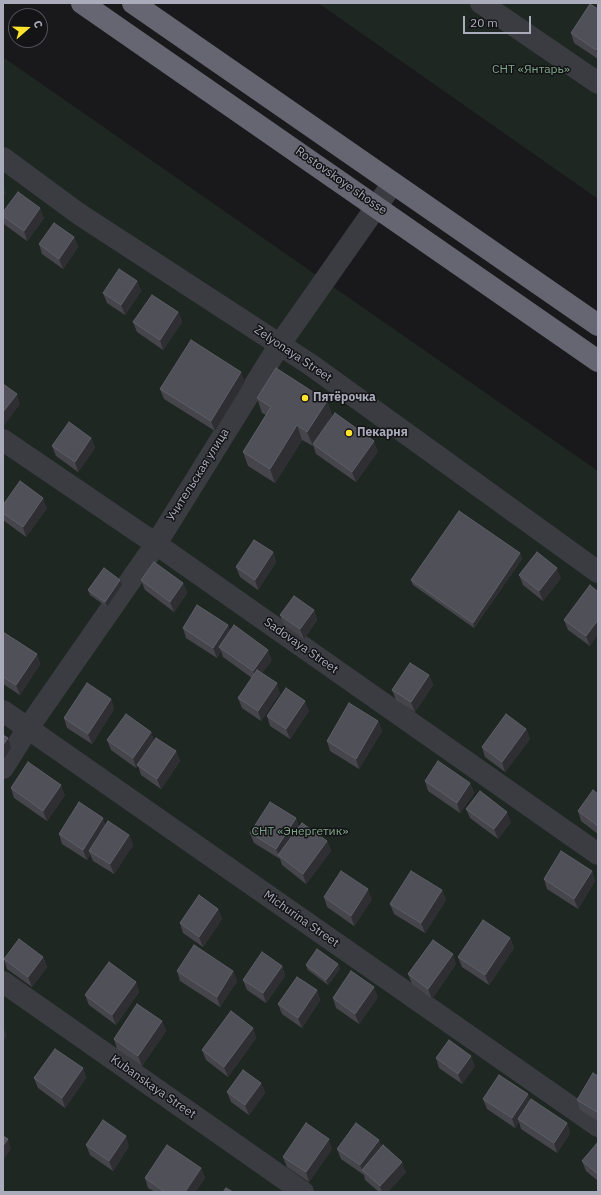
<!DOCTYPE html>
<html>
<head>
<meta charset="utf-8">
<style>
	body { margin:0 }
	#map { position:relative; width:601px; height:1195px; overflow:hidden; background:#19181b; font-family:"IBM Plex Sans",sans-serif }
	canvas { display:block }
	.frame { position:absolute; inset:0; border:4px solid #aaacbc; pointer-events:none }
	.north { position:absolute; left:8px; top:8px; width:40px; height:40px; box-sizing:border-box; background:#141316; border:1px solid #505058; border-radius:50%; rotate:70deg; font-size:11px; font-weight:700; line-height:16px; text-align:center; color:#aaacbc }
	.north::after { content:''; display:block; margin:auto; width:14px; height:18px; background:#ffe32c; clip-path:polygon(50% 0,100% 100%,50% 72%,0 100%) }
	.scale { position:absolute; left:463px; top:16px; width:68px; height:18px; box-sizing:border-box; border:2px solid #aaacbc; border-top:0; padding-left:5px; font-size:12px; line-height:14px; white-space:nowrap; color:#aaacbc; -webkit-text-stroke:3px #141316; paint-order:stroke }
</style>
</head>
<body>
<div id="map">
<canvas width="601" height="1195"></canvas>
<div class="frame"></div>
<div class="north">С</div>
<div class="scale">20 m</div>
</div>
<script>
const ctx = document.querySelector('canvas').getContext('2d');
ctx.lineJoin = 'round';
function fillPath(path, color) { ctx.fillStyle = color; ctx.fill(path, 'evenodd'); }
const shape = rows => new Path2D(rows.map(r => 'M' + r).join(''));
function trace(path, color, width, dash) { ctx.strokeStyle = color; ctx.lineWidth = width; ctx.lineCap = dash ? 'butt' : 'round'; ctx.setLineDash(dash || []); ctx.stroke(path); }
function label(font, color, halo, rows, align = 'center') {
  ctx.font = font + ' "IBM Plex Sans",sans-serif'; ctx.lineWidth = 3; ctx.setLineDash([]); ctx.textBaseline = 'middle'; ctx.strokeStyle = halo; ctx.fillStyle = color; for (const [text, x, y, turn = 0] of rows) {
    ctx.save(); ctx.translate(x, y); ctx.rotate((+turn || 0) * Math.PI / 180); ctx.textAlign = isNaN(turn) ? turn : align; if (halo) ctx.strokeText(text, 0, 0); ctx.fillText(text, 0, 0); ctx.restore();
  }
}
const green = shape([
	[318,3,598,3,598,199],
	[3,57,598,471,598,1192,3,1192]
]);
const minor = shape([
	[481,3,598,83],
	[3,158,79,214,311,365,598,572],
	[3,440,156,544,598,854],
	[3,711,598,1126],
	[3,768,28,728,156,544,280,344,393,183],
	[3,982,303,1192]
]);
const highway = shape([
	[82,3,598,361],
	[133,3,598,325]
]);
const wall = shape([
	[598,9,598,59,574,43,571,33],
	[3,212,44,218,27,241,5,225,3,220],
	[74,237,78,247,63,269,42,254,39,244],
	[137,281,141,291,125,315,107,303,103,293],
	[178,312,182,322,163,350,137,332,133,322],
	[245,382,215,431,164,399,160,389],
	[257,398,327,401,332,415,323,430,378,451,356,482,316,454,313,445,313,446,302,440,275,483,248,466,243,452,266,415,262,413],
	[91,438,95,448,78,472,56,456,52,446],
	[3,505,47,508,26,537,3,520],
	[273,552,276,562,258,590,240,577,236,567],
	[520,553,522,559,474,628,413,585,411,580],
	[519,575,561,578,543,601,523,585],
	[120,580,122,585,107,607,90,595,88,590],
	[141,580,183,583,187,593,174,612,145,590],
	[590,585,590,646,568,630,564,620],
	[314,610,317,620,304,639,284,625,280,615],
	[228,625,230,631,272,660,262,673,280,693,261,721,242,708,238,698,252,678,223,657,221,651,217,658,186,638,183,628],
	[3,633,37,654,40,664,20,695,3,684],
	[429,675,433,685,415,712,396,700,392,690],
	[111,699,114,709,92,744,67,728,64,718],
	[309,711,290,739,270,726,267,716],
	[378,721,382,731,359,769,330,751,327,741],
	[526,729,530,739,505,772,485,757,482,747],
	[151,732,154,741,176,751,180,761,161,789,141,775,138,766,136,768,111,750,107,740],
	[425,781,470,783,474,793,460,813,428,791],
	[11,788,65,795,47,821,14,798],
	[598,794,598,834,581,821,578,811],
	[466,809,511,822,498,839,470,818],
	[296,818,299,828,327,841,331,851,306,884,282,865,280,859,254,843,250,833],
	[106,825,129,835,133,845,114,874,93,861,90,854,87,860,62,844,59,834],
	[592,871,595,881,578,909,547,889,544,879],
	[442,890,446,900,425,933,394,914,390,904],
	[324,897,372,899,354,926,327,907],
	[218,909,222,919,203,947,183,933,180,923],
	[510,938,514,948,489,985,462,967,458,957],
	[43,957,47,967,32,987,7,969,4,959],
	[338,964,340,969,328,985,308,970,306,965],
	[456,964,432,999,412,984,408,974],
	[282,966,285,976,266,1003,247,990,243,980],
	[177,971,233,971,237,981,220,1007,180,981],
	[136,982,139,992,116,1025,89,1005,85,995],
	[317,990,320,1000,302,1028,282,1014,278,1004],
	[378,997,359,1024,336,1008,333,998],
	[162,1021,166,1031,142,1066,117,1049,114,1039],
	[253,1028,256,1038,228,1077,206,1060,202,1050],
	[436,1058,475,1066,462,1084,439,1068],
	[83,1068,86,1078,65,1108,38,1088,34,1078],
	[598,1076,598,1121,580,1110,577,1100],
	[261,1083,265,1093,249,1115,231,1102,227,1092],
	[483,1099,530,1100,567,1123,570,1133,557,1153,521,1129,519,1122,515,1128,487,1109],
	[379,1140,381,1147,406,1172,388,1192,379,1192,365,1180,364,1175,341,1159,337,1149],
	[598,1142,598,1181,586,1171,582,1161],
	[86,1145,129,1146,113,1171,90,1155],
	[332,1149,309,1182,287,1167,283,1157],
	[201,1168,205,1178,195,1192,155,1192,148,1188,145,1178]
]);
const shadedWall = shape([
	[598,47,598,56,596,50],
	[3,184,6,193,3,197],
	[40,208,44,218,27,241,24,231],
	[74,237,78,247,63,269,59,259],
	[137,281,141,291,125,315,121,305],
	[178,312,182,322,163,350,160,340],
	[241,372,245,382,215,431,211,421],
	[17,394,20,404,3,427,3,412],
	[327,401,332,415,313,445,313,444,313,446,307,432],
	[297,425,302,440,275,483,270,469],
	[91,438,95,448,78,472,75,462],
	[374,441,378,451,356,482,352,472],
	[43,498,47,508,26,537,23,527],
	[273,552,276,562,258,590,255,580],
	[520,553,522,559,474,628,473,623],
	[557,568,561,578,543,601,539,591],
	[120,580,122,585,107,607,105,602],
	[183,583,187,593,174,612,170,602],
	[314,610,317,620,304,639,300,629],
	[598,620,598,635,590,646,586,636],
	[228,625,232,635,219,647,221,651,217,658,213,648],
	[268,650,272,660,257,681,253,671],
	[37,654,40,664,20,695,16,685],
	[429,675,433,685,415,712,411,702],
	[277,683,280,693,261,721,258,711],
	[111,699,114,709,92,744,88,734],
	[305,701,309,711,290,739,286,729],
	[378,721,382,731,359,769,356,759],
	[526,729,530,739,505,772,502,762],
	[151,732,155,742,136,768,133,758],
	[8,738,11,748,3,760,3,745],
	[176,751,180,761,161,789,157,779],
	[470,783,474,793,460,813,457,803],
	[61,785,65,795,47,821,43,811],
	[507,812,511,822,498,839,494,829],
	[103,818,107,828,89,851,90,854,87,860,83,850],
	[296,818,299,828,278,855,280,859,276,849],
	[129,835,133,845,114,874,110,864],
	[327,841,331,851,306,884,303,874],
	[592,871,595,881,578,909,574,899],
	[368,889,372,899,354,926,351,916],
	[442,890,446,900,425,933,421,923],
	[218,909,222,919,203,947,199,937],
	[510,938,514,948,489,985,485,975],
	[453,954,456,964,432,999,428,989],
	[43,957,47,967,32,987,28,977],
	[338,964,340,969,328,985,326,980],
	[282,966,285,976,266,1003,263,993],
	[233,971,237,981,220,1007,217,997],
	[136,982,139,992,116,1025,112,1015],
	[374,987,378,997,359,1024,355,1014],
	[317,990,320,1000,302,1028,298,1018],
	[162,1021,166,1031,142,1066,138,1056],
	[3,1026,7,1036,3,1041],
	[253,1028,256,1038,228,1077,224,1067],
	[471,1056,475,1066,462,1084,458,1074],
	[83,1068,86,1078,65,1108,62,1098],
	[261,1083,265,1093,249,1115,245,1105],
	[528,1094,531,1104,518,1119,519,1122,515,1128,512,1118],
	[567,1123,570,1133,557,1153,554,1143],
	[126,1136,129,1146,113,1171,109,1161],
	[8,1139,11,1149,3,1161,3,1146],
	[329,1139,332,1149,309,1182,306,1172],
	[379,1140,382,1150,362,1170,360,1165],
	[402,1162,406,1172,388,1192,382,1192,380,1186],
	[201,1168,205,1178,195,1192,185,1192]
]);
const building = shape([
	[590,4,598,9,598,47,596,50,571,33,590,4],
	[18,192,40,208,24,231,3,216,3,212,18,192],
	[54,223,74,237,59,259,39,244,54,223],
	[119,269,137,281,121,305,103,293,119,269],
	[152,295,178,312,160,340,133,322,152,295],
	[191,340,241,372,211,421,160,389,191,340],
	[276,368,327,401,307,432,297,425,270,469,243,452,271,407,257,398,276,368],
	[3,384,17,394,3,412,3,384],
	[335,413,374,441,352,472,313,444,335,413],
	[69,422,91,438,75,462,52,446,69,422],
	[20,481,43,498,23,527,3,513,3,505,20,481],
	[459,511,520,553,473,623,411,580,459,511],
	[254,540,273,552,255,580,236,567,254,540],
	[537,552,557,568,539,591,519,575,537,552],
	[154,562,183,583,170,602,141,580,154,562],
	[104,568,120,580,105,602,88,590,104,568],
	[590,585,598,592,598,620,586,636,564,620,590,585],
	[294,596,314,610,300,629,280,615,294,596],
	[197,605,228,625,213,648,183,628,197,605],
	[234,625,268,650,253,671,219,647,234,625],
	[3,632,37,654,16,685,3,677,3,632],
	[410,663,429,675,411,702,392,690,410,663],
	[257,670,277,683,258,711,238,698,257,670],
	[87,683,111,699,88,734,64,718,87,683],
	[286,688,305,701,286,729,267,716,286,688],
	[349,703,378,721,356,759,327,741,349,703],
	[126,714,151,732,133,758,107,740,126,714],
	[506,714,526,729,502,762,482,747,506,714],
	[3,735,8,738,3,745,3,735],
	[156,738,176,751,157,779,137,765,156,738],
	[438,761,470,783,457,803,425,781,438,761],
	[28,762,61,785,43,811,11,788,28,762],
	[593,790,598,794,598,826,578,811,593,790],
	[480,791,507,812,494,829,466,809,480,791],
	[79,802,103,818,83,850,59,834,79,802],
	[270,802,296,818,276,849,250,833,270,802],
	[108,821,129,835,110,864,89,851,108,821],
	[302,823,327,841,303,874,278,855,302,823],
	[561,851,592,871,574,899,544,879,561,851],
	[341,871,368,889,351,916,324,897,341,871],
	[411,871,442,890,421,923,390,904,411,871],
	[199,895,218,909,199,937,180,923,199,895],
	[483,920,510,938,485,975,458,957,483,920],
	[19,939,43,957,28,977,4,959,19,939],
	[433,940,453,954,428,989,408,974,433,940],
	[194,945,233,971,217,997,177,971,194,945],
	[317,949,338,964,326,980,306,965,317,949],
	[262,952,282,966,263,993,243,980,262,952],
	[109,962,136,982,112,1015,85,995,109,962],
	[351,971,374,987,355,1014,333,998,351,971],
	[297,977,317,990,298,1018,278,1004,297,977],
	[137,1004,162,1021,138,1056,114,1039,137,1004],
	[231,1011,253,1028,224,1067,202,1050,231,1011],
	[449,1040,471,1056,458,1074,436,1058,449,1040],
	[55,1049,83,1068,62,1098,34,1078,55,1049],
	[243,1070,261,1083,245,1105,227,1092,243,1070],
	[593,1073,598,1076,598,1111,597,1112,577,1100,593,1073],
	[499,1075,528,1094,512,1118,483,1099,499,1075],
	[531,1099,567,1123,554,1143,518,1119,531,1099],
	[103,1120,126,1136,109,1161,86,1145,103,1120],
	[306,1123,329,1139,306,1172,283,1157,306,1123],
	[356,1123,379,1140,360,1165,337,1149,356,1123],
	[3,1136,8,1139,3,1146,3,1136],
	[598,1142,598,1174,582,1161,598,1142],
	[167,1145,201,1168,185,1192,165,1192,145,1178,167,1145],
	[383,1145,402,1162,380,1186,362,1170,383,1145],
	[226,1188,233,1192,223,1192,226,1188]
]);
const markers = [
	[305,398,4,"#ffe32c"],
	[349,433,4,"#ffe32c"]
];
const parkNames = [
	["СНТ «Янтарь»",531,70],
	["СНТ «Энергетик»",300,832]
];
const streetNames = [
	["Rostovskoye shosse",341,181,35],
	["Zelyonaya Street",293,354,34],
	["Учительская улица",198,475,-58],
	["Sadovaya Street",301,646,35],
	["Michurina Street",301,919,35],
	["Kubanskaya Street",153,1087,35]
];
const poiNames = [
	["Пятёрочка",313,398],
	["Пекарня",357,433]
];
fillPath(green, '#1e2721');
trace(minor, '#3b3b42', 22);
trace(highway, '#656672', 22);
fillPath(wall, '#46454b');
fillPath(shadedWall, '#2f2e33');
fillPath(building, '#505058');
trace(building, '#5e5e67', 1);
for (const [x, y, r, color] of markers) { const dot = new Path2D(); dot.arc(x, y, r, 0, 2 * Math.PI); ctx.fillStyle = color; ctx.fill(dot); trace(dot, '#141316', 1.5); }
label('12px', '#7fa88a', '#141316', parkNames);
label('12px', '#aaacbc', '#141316', streetNames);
label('bold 12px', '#aaacbc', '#141316', poiNames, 'left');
</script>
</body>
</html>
